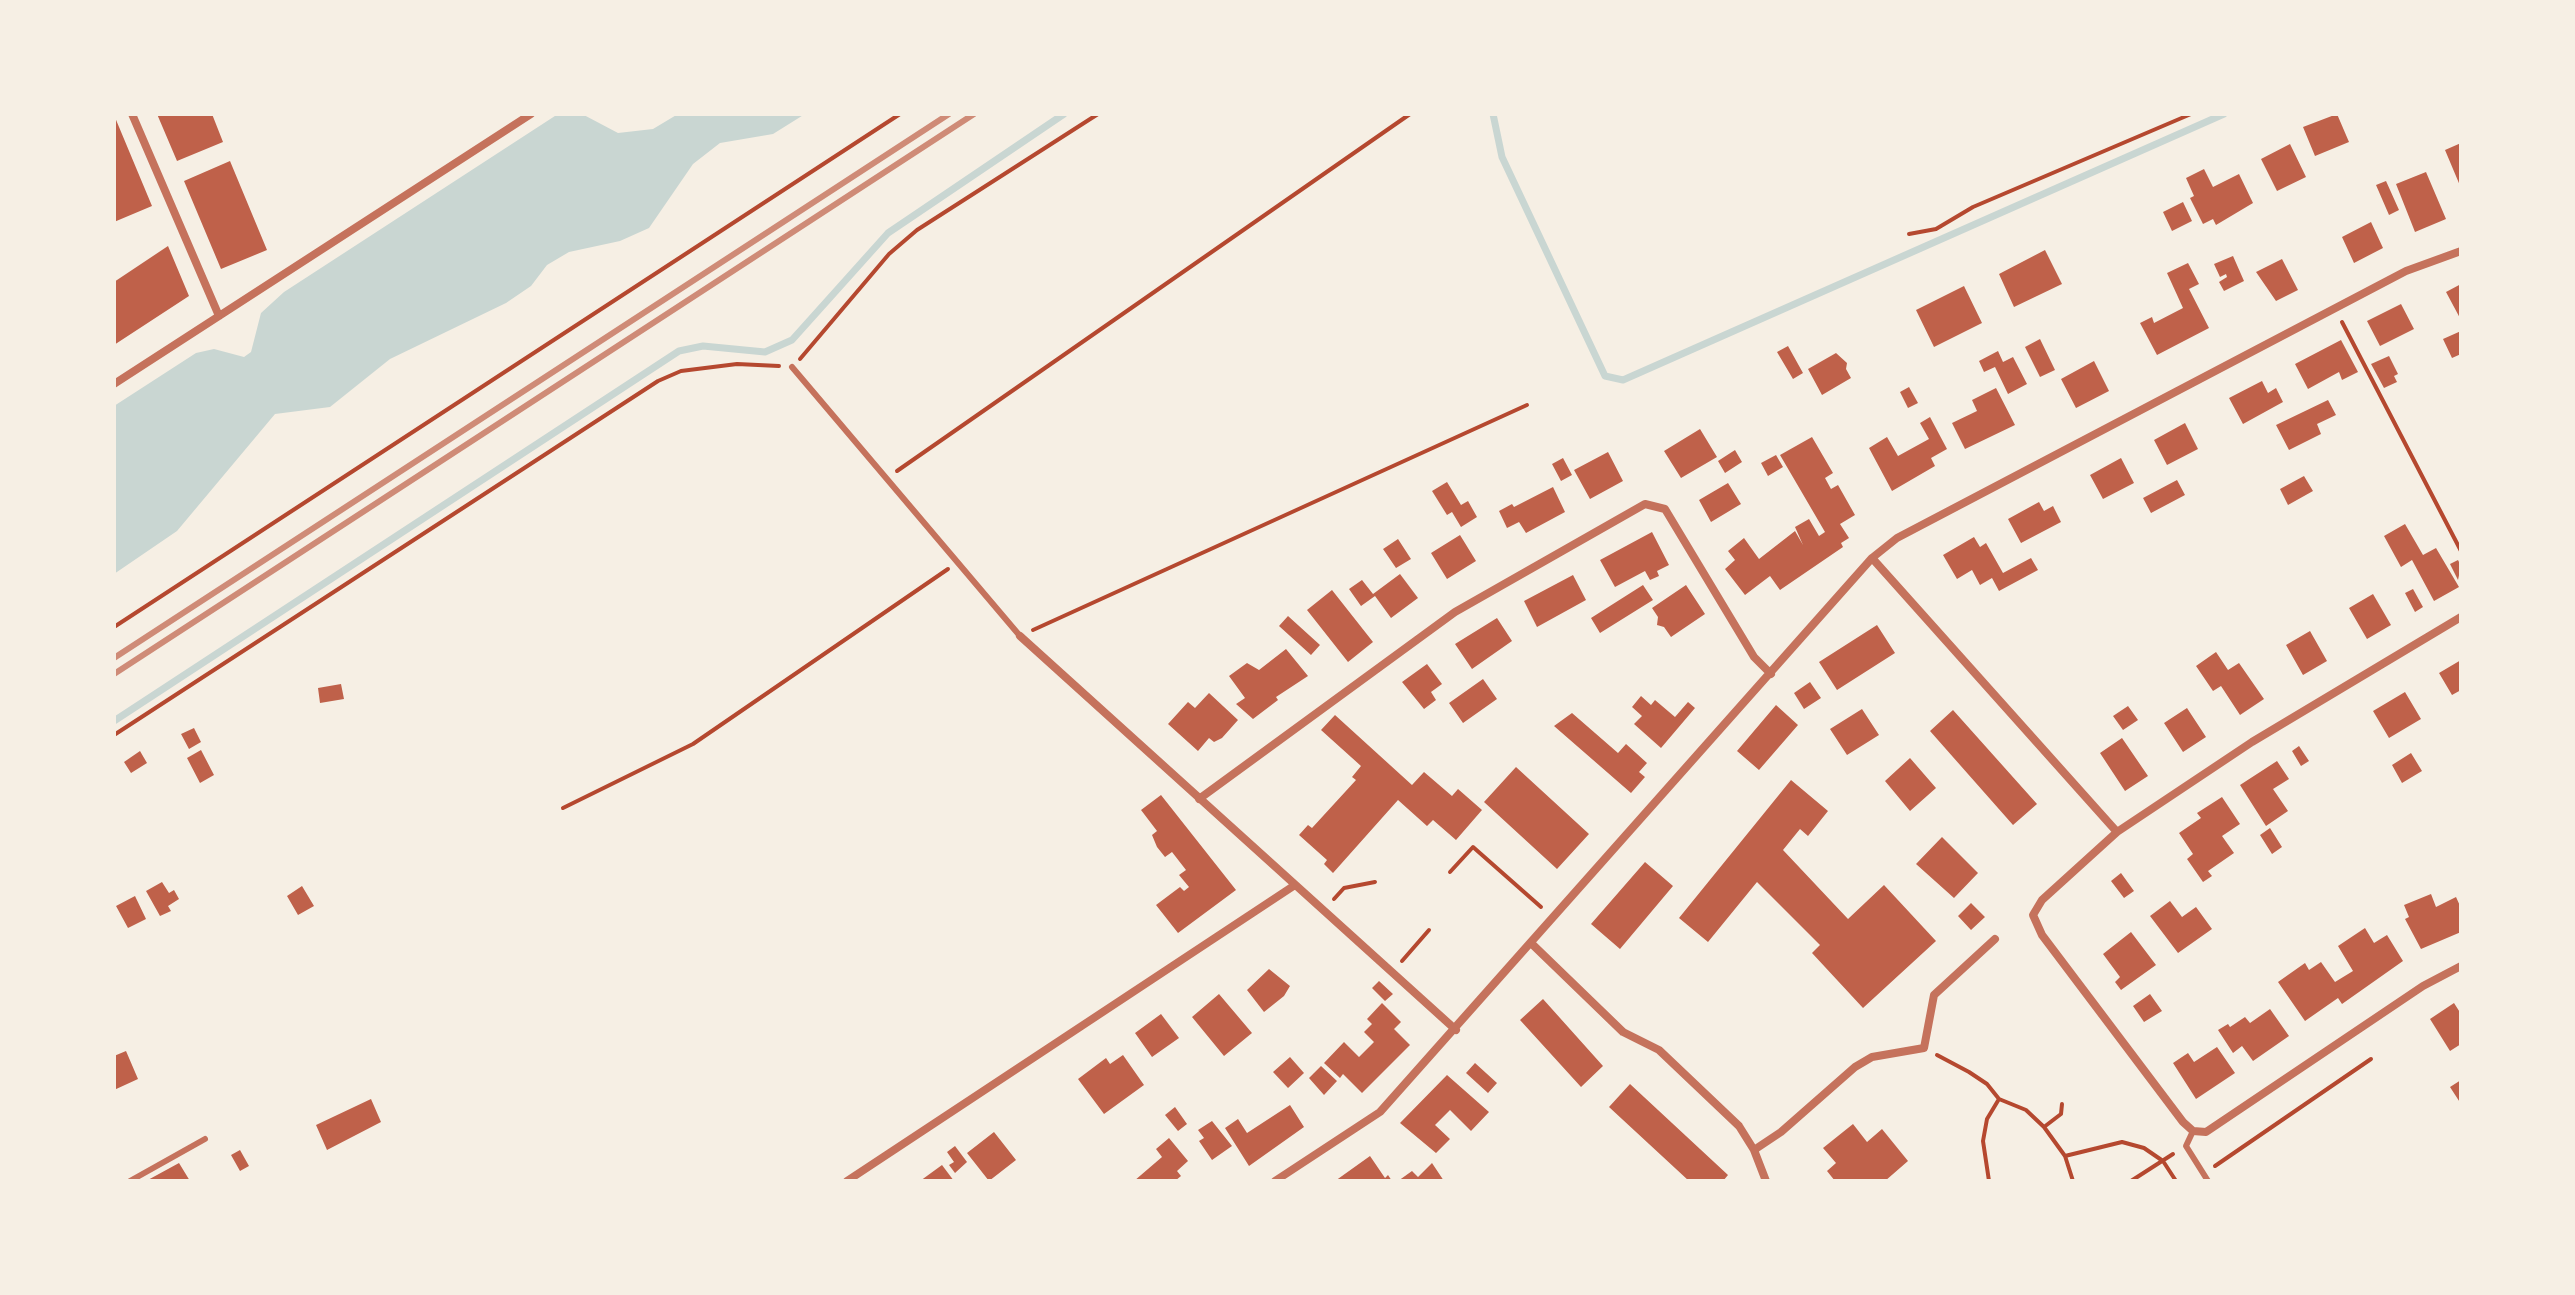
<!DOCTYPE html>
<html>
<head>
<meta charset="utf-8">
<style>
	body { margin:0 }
	#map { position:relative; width:2575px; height:1295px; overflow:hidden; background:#f6efe4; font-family:Roboto,sans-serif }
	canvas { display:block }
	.frame { position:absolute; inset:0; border:116px solid #f6efe4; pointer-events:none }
</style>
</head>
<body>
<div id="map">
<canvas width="2575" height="1295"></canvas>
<div class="frame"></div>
</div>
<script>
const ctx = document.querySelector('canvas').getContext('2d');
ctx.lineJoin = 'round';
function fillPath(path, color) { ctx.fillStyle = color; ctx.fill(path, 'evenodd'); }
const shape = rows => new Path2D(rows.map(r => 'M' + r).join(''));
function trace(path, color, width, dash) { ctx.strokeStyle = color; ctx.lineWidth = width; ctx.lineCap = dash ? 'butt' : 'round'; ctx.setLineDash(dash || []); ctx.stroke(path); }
const water = shape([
	[558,114,582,114,618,133,653,129,678,114,805,114,773,134,720,143,693,164,649,228,620,241,569,252,547,265,531,286,506,303,390,359,330,407,275,414,177,531,114,574,114,406,196,353,214,349,244,357,251,352,261,313,284,292]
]);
const stream = shape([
	[1493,114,1502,157,1605,376,1623,380,2224,114],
	[114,721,679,351,703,346,765,352,792,340,888,233,1064,114]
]);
const building = shape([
	[157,114,212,114,223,142,177,161],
	[2337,114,2349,142,2315,156,2303,127],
	[114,115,152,206,114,222],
	[2461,143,2461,188,2445,150],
	[2290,144,2306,177,2277,191,2261,159],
	[230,161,267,250,221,269,184,181],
	[2204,169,2213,187,2239,174,2253,203,2216,225,2213,219,2203,224,2190,198,2194,196,2186,178],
	[2426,172,2446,219,2415,232,2396,184],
	[2386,181,2399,210,2389,215,2376,185],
	[2183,202,2192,221,2172,231,2163,212],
	[2371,222,2383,248,2354,263,2342,237],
	[168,246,189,296,114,345,114,282],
	[2045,250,2062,284,2014,307,1999,274],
	[2233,256,2244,281,2224,291,2219,282,2227,277,2226,274,2220,277,2214,264],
	[2282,259,2298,290,2276,301,2256,272],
	[2188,263,2199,284,2189,289,2209,328,2157,355,2140,323,2152,317,2154,323,2183,308,2167,273],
	[2461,284,2461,320,2446,292],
	[1964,286,1982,323,1934,347,1916,310],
	[2401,304,2414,329,2380,346,2367,321],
	[2461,331,2461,354,2452,358,2443,339],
	[2040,339,2055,370,2040,377,2025,347],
	[2341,340,2358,372,2342,380,2339,372,2308,389,2295,364],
	[1788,346,1803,373,1793,379,1777,352],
	[1998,351,2003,362,2013,357,2027,384,2008,394,1995,367,1984,372,1979,361],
	[1836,353,1847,363,1846,369,1851,378,1822,395,1808,369],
	[2389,356,2398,374,2394,376,2397,382,2384,388,2371,364],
	[2094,361,2109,391,2076,408,2061,379],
	[2262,381,2268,393,2276,388,2283,402,2243,424,2229,398],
	[1909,387,1918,403,1908,408,1900,392],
	[1996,388,2015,425,1965,449,1952,423,1977,411,1972,400],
	[2328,400,2336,415,2317,424,2321,434,2289,450,2276,425],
	[1930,417,1947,449,1931,458,1935,466,1892,491,1869,448,1887,437,1898,456,1929,439,1920,423],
	[2185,423,2198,449,2167,465,2154,440],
	[1700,429,1717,457,1681,478,1664,451],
	[1812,437,1833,473,1825,478,1831,489,1838,485,1855,515,1840,524,1849,538,1841,543,1843,547,1780,590,1770,576,1745,595,1725,569,1735,560,1728,551,1744,538,1759,559,1795,531,1803,545,1795,527,1809,519,1819,536,1825,532,1780,455],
	[1735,450,1742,462,1725,473,1718,461],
	[1608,452,1623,481,1590,499,1574,470],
	[1776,455,1783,467,1768,476,1761,463],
	[1563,458,1572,475,1561,481,1552,464],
	[2121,458,2134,483,2103,499,2090,475],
	[2304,476,2313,491,2288,505,2280,489],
	[2177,480,2185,495,2151,513,2143,498],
	[1447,482,1461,505,1468,501,1477,517,1461,527,1452,512,1447,515,1432,491],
	[1728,483,1741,504,1711,522,1699,500],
	[1553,487,1565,512,1526,533,1519,522,1507,528,1499,511,1512,504,1514,507],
	[2039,502,2044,511,2053,506,2061,522,2021,543,2008,519],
	[2405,524,2423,555,2436,548,2459,587,2434,601,2412,560,2401,567,2384,536],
	[1652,532,1669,565,1657,571,1659,576,1650,580,1645,571,1615,587,1600,560],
	[1460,535,1476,561,1447,579,1431,553],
	[1974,537,1980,547,1986,543,2003,573,2031,558,2038,570,1999,591,1992,578,1980,585,1972,570,1957,579,1943,555],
	[1398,539,1411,559,1396,568,1383,549],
	[2458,560,2461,566,2458,580,2450,564],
	[1400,574,1418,598,1391,618,1375,596,1361,606,1349,589,1362,580,1373,594],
	[1573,575,1586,600,1537,627,1524,601],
	[1643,585,1653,600,1600,633,1591,618],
	[1686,585,1705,614,1671,637,1664,627,1657,625,1658,617,1652,608],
	[2413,589,2423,607,2415,612,2405,593],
	[1332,590,1373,642,1348,662,1307,610],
	[2373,594,2391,625,2367,639,2349,608],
	[1288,616,1320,645,1311,655,1279,626],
	[1497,618,1512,641,1472,669,1455,644],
	[1877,625,1895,653,1837,690,1819,662],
	[2310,631,2327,661,2303,675,2286,645],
	[1286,649,1308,676,1276,697,1278,700,1253,719,1236,704,1245,698,1229,676,1247,663,1259,670],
	[2216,652,2228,670,2239,663,2264,699,2240,715,2221,686,2213,691,2196,666],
	[2461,660,2461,690,2452,695,2439,673],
	[1427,664,1442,684,1431,692,1436,700,1424,709,1402,682],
	[1483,679,1497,699,1463,723,1449,703],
	[1810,682,1821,698,1804,709,1794,693],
	[341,684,344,699,320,703,318,688],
	[2405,692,2421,719,2389,738,2373,711],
	[1209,693,1238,720,1222,738,1214,742,1209,738,1198,751,1168,724,1188,702,1195,708],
	[1641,696,1651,705,1655,700,1675,717,1688,702,1695,708,1661,748,1634,724,1642,716,1632,707],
	[1776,705,1798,725,1759,770,1737,751],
	[2128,706,2138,720,2123,730,2113,716],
	[2187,708,2206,737,2183,752,2164,723],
	[1862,709,1879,735,1847,755,1830,729],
	[1953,710,2037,804,2013,825,1930,731],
	[1572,713,1618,753,1626,744,1647,763,1639,772,1645,777,1631,793,1554,726],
	[1335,715,1412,785,1424,772,1452,796,1458,789,1482,810,1456,840,1433,820,1427,826,1398,800,1333,873,1324,864,1327,860,1299,835,1308,825,1312,828,1356,780,1352,777,1361,766,1321,730],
	[194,728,201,742,189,749,181,734],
	[2122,738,2148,776,2125,791,2100,753],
	[2299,746,2309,761,2301,766,2292,751],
	[201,750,214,775,200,783,187,758],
	[140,751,147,763,131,773,124,762],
	[2411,753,2422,771,2402,783,2392,765],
	[1910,758,1936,788,1910,811,1885,781],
	[2277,761,2289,779,2273,789,2288,811,2266,826,2240,785],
	[1516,767,1589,834,1557,869,1484,802],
	[1791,780,1828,811,1808,836,1800,829,1783,850,1848,919,1884,885,1936,941,1863,1008,1812,953,1820,945,1757,882,1708,942,1679,918],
	[1161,795,1236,890,1178,933,1156,905,1180,887,1184,891,1189,887,1179,875,1186,870,1172,852,1165,857,1157,847,1152,835,1157,831,1141,810],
	[2222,797,2240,824,2222,836,2234,853,2208,871,2212,876,2203,882,2187,859,2193,854,2179,833,2201,818,2197,813],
	[2270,828,2282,847,2272,854,2260,835],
	[1942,837,1978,873,1954,898,1916,864],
	[1645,862,1673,886,1620,949,1591,924],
	[2121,873,2134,891,2124,898,2111,881],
	[162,882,169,893,174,890,179,899,168,906,171,911,160,916,146,891],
	[302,886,314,906,298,915,287,896],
	[2431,894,2436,907,2456,897,2461,908,2461,932,2421,949,2405,919,2409,917,2404,905],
	[135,896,146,919,128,928,116,906],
	[2170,901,2182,917,2196,907,2212,929,2178,953,2150,916],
	[1971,903,1985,917,1971,930,1958,916],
	[2365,928,2374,943,2387,935,2403,961,2342,1004,2338,998,2305,1021,2278,982,2305,963,2309,970,2321,962,2335,982,2353,971,2338,946],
	[2131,932,2156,965,2121,990,2115,982,2120,977,2103,954],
	[1269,969,1290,986,1284,996,1264,1012,1247,990],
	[1379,981,1393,994,1385,1001,1372,988],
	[1219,994,1252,1033,1224,1056,1192,1017],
	[2150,994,2162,1011,2144,1022,2133,1006],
	[1543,999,1603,1066,1581,1087,1520,1020],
	[1382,1003,1401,1022,1394,1029,1410,1045,1362,1093,1343,1074,1340,1078,1324,1063,1344,1042,1359,1057,1374,1042,1364,1032,1372,1024,1367,1019],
	[2454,1003,2461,1014,2461,1044,2450,1051,2430,1019],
	[2270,1009,2289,1036,2253,1061,2242,1046,2233,1053,2218,1030,2228,1024,2230,1027,2245,1017,2250,1023],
	[1161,1014,1179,1038,1152,1057,1135,1033],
	[2217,1047,2235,1073,2196,1099,2173,1063,2188,1053,2194,1062],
	[126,1051,138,1079,114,1090,114,1056],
	[1123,1055,1144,1085,1104,1114,1078,1079,1106,1058,1110,1064],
	[1290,1057,1304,1073,1288,1088,1273,1072],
	[1475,1063,1497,1083,1488,1093,1466,1073],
	[1321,1066,1337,1081,1324,1095,1309,1078],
	[1447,1075,1489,1112,1471,1131,1450,1110,1435,1125,1450,1139,1436,1153,1400,1123],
	[2461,1080,2461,1104,2450,1087],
	[1630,1084,1728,1175,1723,1181,1689,1181,1609,1107],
	[371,1099,381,1122,327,1150,316,1125],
	[1290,1105,1304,1127,1249,1166,1225,1128,1238,1119,1247,1133],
	[1175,1107,1187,1124,1178,1131,1165,1115],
	[1212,1121,1232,1146,1212,1160,1199,1141,1204,1138,1198,1130],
	[1853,1124,1867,1142,1882,1129,1908,1161,1885,1181,1835,1181,1827,1171,1836,1163,1823,1148],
	[994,1132,1016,1160,989,1181,967,1153],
	[1169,1138,1188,1161,1177,1171,1181,1176,1175,1181,1134,1181,1162,1157,1156,1149],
	[955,1146,967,1162,955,1173,949,1165,954,1162,947,1152],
	[240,1150,249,1166,240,1171,231,1155],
	[1370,1156,1385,1178,1388,1175,1392,1181,1335,1181],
	[179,1163,190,1181,146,1181],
	[1432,1163,1444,1181,1398,1181,1412,1171,1418,1177],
	[942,1165,954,1181,920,1181]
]);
const path = shape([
	[1909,234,1936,229,1973,207,2191,114],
	[2342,322,2461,551],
	[800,359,889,254,917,230,1098,114],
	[897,471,1410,114],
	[114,627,900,114],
	[1033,630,1527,405],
	[114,735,658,381,681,371,737,364,779,366],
	[563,808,693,744,948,569],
	[1450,872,1473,847,1541,907],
	[1334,899,1344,888,1375,882],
	[1402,961,1429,930],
	[1937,1055,1969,1072,1987,1084,1999,1099,2026,1110,2044,1127,2065,1156,2073,1181],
	[2044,1127,2061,1114,2062,1104],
	[2065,1156,2122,1142,2144,1148,2163,1161,2176,1181],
	[2215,1166,2371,1059],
	[1989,1181,1983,1141,1987,1119,1999,1099],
	[2131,1181,2173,1154]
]);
const service = shape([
	[792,367,1020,636],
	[2193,1131,2186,1146,2208,1181],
	[130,1181,205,1139]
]);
const minor = shape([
	[132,114,219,316],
	[114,384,531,114],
	[1872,558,2117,832],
	[2461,617,2252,742,2117,832,2042,900,2033,915,2042,935,2183,1122,2193,1131,2206,1132,2423,986,2461,966],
	[1020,636,1456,1030],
	[1199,799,1455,612,1645,504,1665,509,1754,657,1771,674],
	[1532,944,1623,1032,1659,1050,1739,1126,1754,1150,1766,1181],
	[1754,1150,1781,1132,1855,1067,1872,1057,1924,1048,1934,995,1995,939],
	[847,1181,1295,885],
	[1275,1181,1380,1112,1872,558,1897,538,2406,271,2461,251]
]);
const rail = shape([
	[114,658,949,114],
	[114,674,974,114]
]);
fillPath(water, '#c9d6d2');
trace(stream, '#c9d6d2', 7);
fillPath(building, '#bf614a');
trace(path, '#b5482f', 4);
trace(service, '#c5725c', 6);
trace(minor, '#c5725c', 8);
trace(rail, '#cf8b77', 6);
</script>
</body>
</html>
